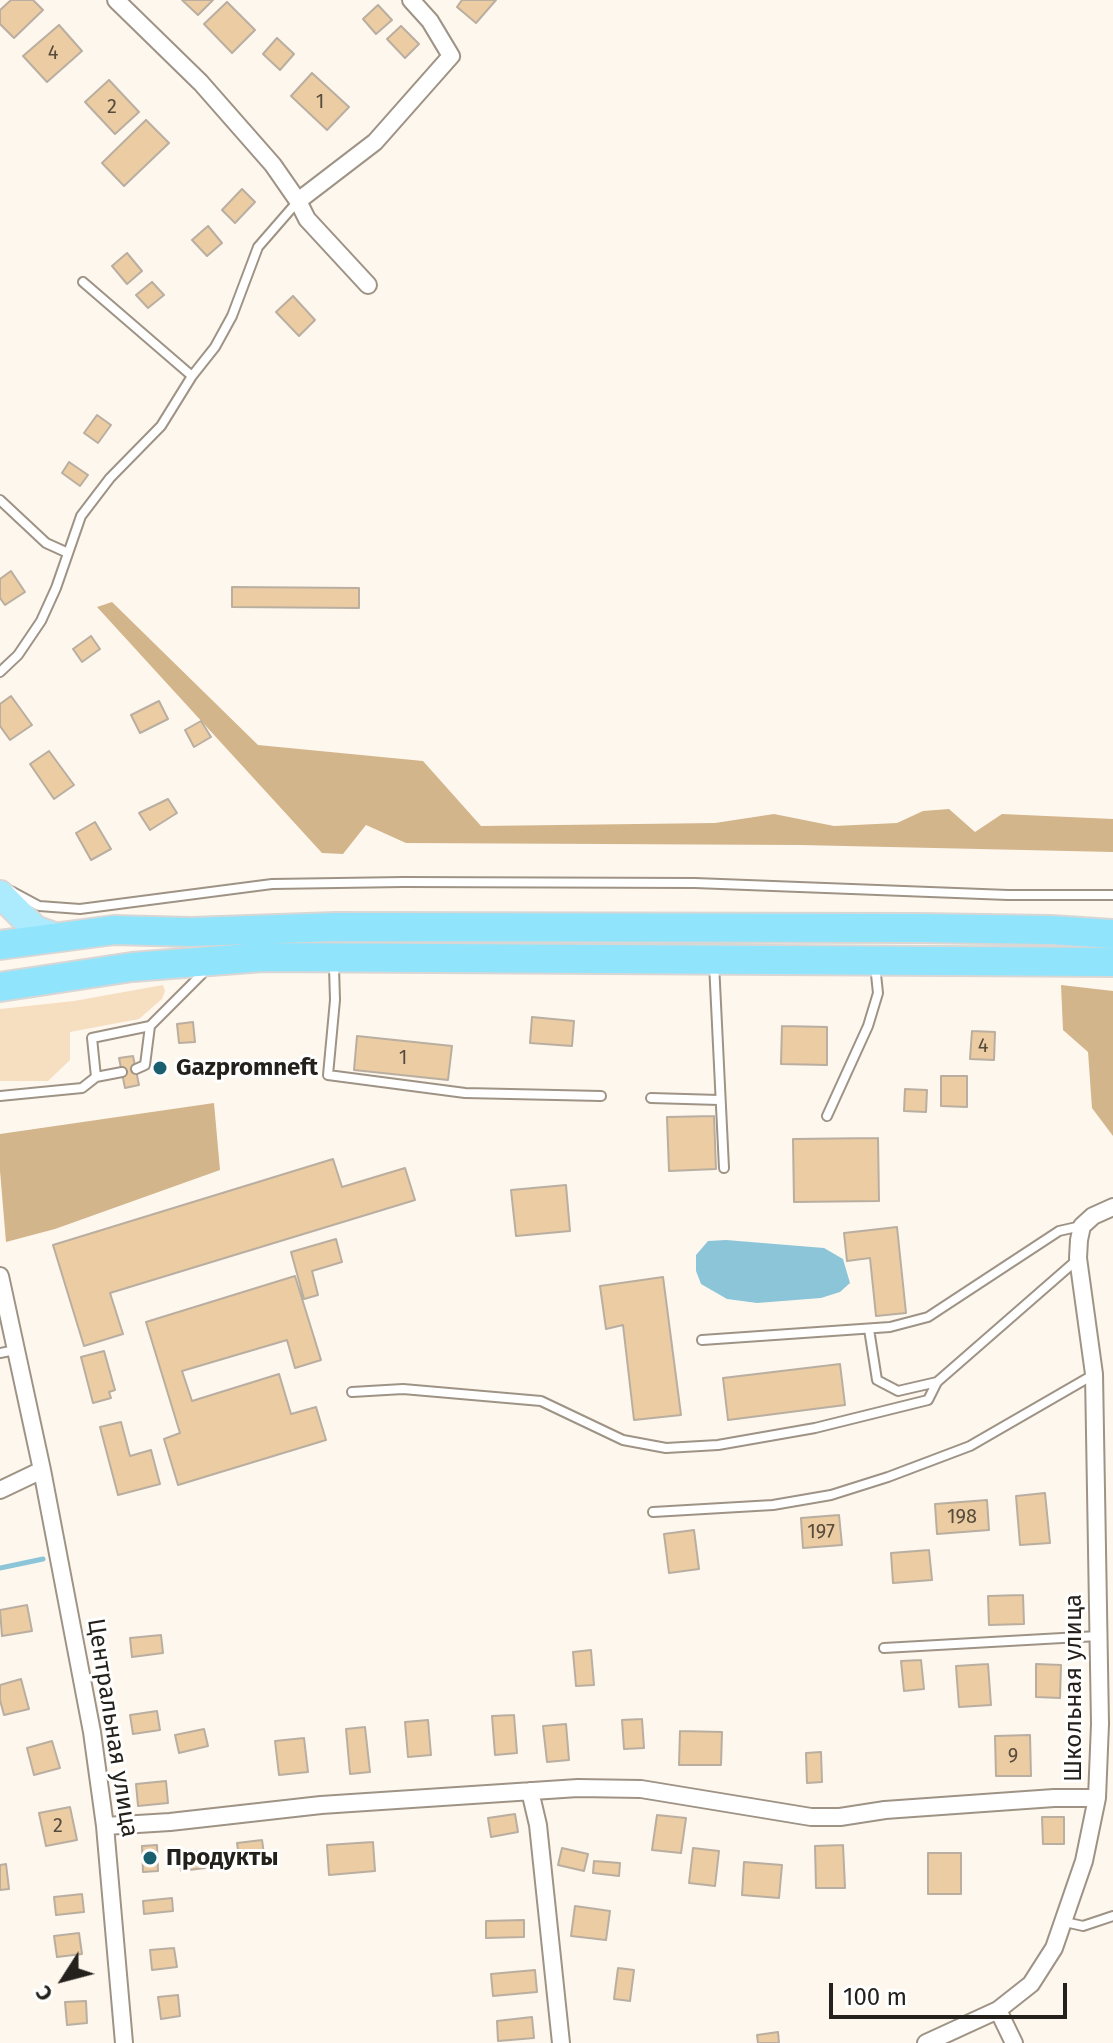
<!DOCTYPE html>
<html>
<head>
<meta charset="utf-8">
<style>
	body { margin:0 }
	#map { position:relative; width:1113px; height:2043px; overflow:hidden; background:#fef7ee; font-family:"Fira Sans",sans-serif }
	canvas { display:block }
	.north { position:absolute; left:24px; top:1939px; width:80px; height:80px; -webkit-text-stroke:6px #fff; paint-order:stroke; rotate:234deg; font-size:22px; font-weight:700; line-height:32px; text-align:center; color:#24201b }
	.north::after { content:''; display:block; margin:auto; width:28px; height:36px; background:#24201b; clip-path:polygon(50% 0,100% 100%,50% 72%,0 100%) }
	.scale { position:absolute; left:829px; top:1983px; width:238px; height:36px; box-sizing:border-box; border:4px solid #24201b; border-top:0; padding-left:10px; font-size:24px; line-height:28px; white-space:nowrap; color:#24201b; -webkit-text-stroke:6px #fff; paint-order:stroke }
</style>
</head>
<body>
<div id="map">
<canvas width="1113" height="2043"></canvas>
<div class="north">С</div>
<div class="scale">100 m</div>
</div>
<script>
const ctx = document.querySelector('canvas').getContext('2d');
ctx.lineJoin = 'round';
function fillPath(path, color) { ctx.fillStyle = color; ctx.fill(path, 'evenodd'); }
const shape = rows => new Path2D(rows.map(r => 'M' + r).join(''));
function trace(path, color, width, dash) { ctx.strokeStyle = color; ctx.lineWidth = width; ctx.lineCap = dash ? 'butt' : 'round'; ctx.setLineDash(dash || []); ctx.stroke(path); }
function label(font, color, halo, rows, align = 'center') {
  ctx.font = font + ' "Fira Sans",sans-serif'; ctx.lineWidth = 6; ctx.setLineDash([]); ctx.textBaseline = 'middle'; ctx.strokeStyle = halo; ctx.fillStyle = color; for (const [text, x, y, turn = 0] of rows) {
    ctx.save(); ctx.translate(x, y); ctx.rotate((+turn || 0) * Math.PI / 180); ctx.textAlign = isNaN(turn) ? turn : align; if (halo) ctx.strokeText(text, 0, 0); ctx.fillText(text, 0, 0); ctx.restore();
  }
}
const green = shape([
	[163,985,165,991,162,999,139,1019,70,1032,70,1060,48,1081,0,1081,0,1009,74,1001]
]);
const forest = shape([
	[112,602,258,745,423,761,481,826,715,823,774,814,834,826,897,823,923,811,949,809,975,832,1002,814,1113,819,1113,852,800,845,406,843,366,825,343,854,322,853,97,607],
	[1061,985,1113,991,1113,1136,1092,1108,1088,1052,1063,1030],
	[214,1103,220,1170,55,1229,6,1242,0,1171,0,1134]
]);
const water = shape([
	[726,1240,824,1248,843,1259,850,1283,840,1292,821,1298,757,1303,727,1299,701,1284,696,1271,696,1255,708,1241]
]);
const stream = shape([
	[0,1568,43,1559]
]);
const building = shape([
	[11,0,33,0,43,10,14,38,0,24,0,10,11,0],
	[182,0,213,0,198,15,182,0],
	[462,0,496,0,476,23,457,7,462,0],
	[227,2,255,30,232,53,204,24,227,2],
	[378,5,392,20,376,34,363,19,378,5],
	[59,25,82,51,47,82,23,56,59,25],
	[401,26,419,44,405,58,387,39,401,26],
	[277,38,294,54,280,70,263,54,277,38],
	[312,73,349,107,327,130,291,96,312,73],
	[109,80,139,112,115,134,85,102,109,80],
	[146,120,169,143,124,186,102,163,146,120],
	[242,189,255,202,235,223,222,210,242,189],
	[208,226,222,243,207,256,192,240,208,226],
	[127,253,142,271,127,284,112,266,127,253],
	[152,282,164,295,148,308,136,295,152,282],
	[293,296,315,320,299,336,276,312,293,296],
	[97,415,111,425,98,443,84,433,97,415],
	[69,462,88,475,80,486,62,473,69,462],
	[11,571,25,592,5,605,0,598,0,579,11,571],
	[232,587,359,588,359,608,232,607,232,587],
	[91,636,100,649,82,662,73,649,91,636],
	[11,696,32,725,10,740,0,726,0,704,11,696],
	[159,701,168,719,140,733,131,715,159,701],
	[201,721,211,737,194,747,185,730,201,721],
	[49,751,74,785,54,799,30,764,49,751],
	[168,799,177,813,150,830,139,813,168,799],
	[95,822,111,849,91,860,76,833,95,822],
	[532,1017,574,1021,572,1046,530,1043,532,1017],
	[193,1022,195,1042,179,1043,177,1024,193,1022],
	[782,1026,827,1027,827,1065,781,1064,782,1026],
	[972,1031,995,1032,994,1060,970,1059,972,1031],
	[357,1036,452,1046,448,1080,354,1070,357,1036],
	[133,1056,139,1085,125,1088,119,1058,133,1056],
	[941,1076,967,1076,967,1107,941,1106,941,1076],
	[905,1089,927,1090,926,1112,904,1111,905,1089],
	[714,1116,716,1169,669,1171,667,1117,714,1116],
	[878,1138,879,1201,794,1202,793,1139,878,1138],
	[333,1159,342,1187,405,1168,415,1200,110,1293,123,1334,84,1346,53,1245,333,1159],
	[566,1185,570,1231,516,1236,511,1190,566,1185],
	[897,1227,906,1313,876,1316,870,1258,847,1261,844,1233,897,1227],
	[336,1239,342,1262,312,1271,318,1295,304,1299,291,1252,336,1239],
	[295,1276,321,1360,295,1368,287,1340,182,1371,192,1401,279,1374,291,1414,316,1407,326,1440,178,1485,164,1439,180,1433,146,1322,295,1276],
	[663,1277,681,1415,634,1420,623,1325,606,1329,600,1286,663,1277],
	[104,1351,115,1390,109,1392,111,1398,93,1403,81,1357,104,1351],
	[840,1364,845,1405,728,1420,723,1378,840,1364],
	[121,1422,130,1456,151,1450,160,1484,118,1495,100,1427,121,1422],
	[1045,1493,1050,1543,1020,1545,1016,1496,1045,1493],
	[987,1500,989,1530,937,1534,935,1504,987,1500],
	[839,1515,842,1545,803,1548,801,1518,839,1515],
	[694,1530,699,1569,669,1573,664,1534,694,1530],
	[929,1550,932,1580,893,1583,891,1553,929,1550],
	[1023,1595,1024,1624,989,1625,988,1596,1023,1595],
	[27,1605,32,1631,2,1636,0,1610,27,1605],
	[161,1635,163,1653,132,1657,130,1638,161,1635],
	[591,1650,594,1685,576,1686,573,1652,591,1650],
	[921,1660,924,1689,904,1691,901,1661,921,1660],
	[988,1664,991,1705,959,1707,956,1666,988,1664],
	[1036,1664,1061,1665,1060,1698,1036,1697,1036,1664],
	[21,1679,29,1709,4,1715,0,1700,0,1685,21,1679],
	[157,1711,160,1730,133,1734,130,1715,157,1711],
	[514,1715,517,1753,495,1755,492,1716,514,1715],
	[642,1719,644,1748,624,1749,622,1720,642,1719],
	[428,1720,431,1755,408,1757,405,1722,428,1720],
	[566,1724,569,1760,547,1762,543,1726,566,1724],
	[365,1727,370,1772,350,1774,346,1729,365,1727],
	[204,1729,208,1746,179,1753,175,1735,204,1729],
	[680,1731,722,1732,721,1765,679,1765,680,1731],
	[1030,1735,1031,1776,996,1776,995,1736,1030,1735],
	[304,1738,308,1772,279,1775,275,1741,304,1738],
	[52,1741,60,1768,34,1775,27,1748,52,1741],
	[821,1752,822,1782,807,1783,806,1753,821,1752],
	[166,1781,168,1803,138,1806,136,1784,166,1781],
	[70,1807,77,1840,46,1846,39,1813,70,1807],
	[515,1814,518,1832,491,1837,488,1818,515,1814],
	[657,1815,686,1818,681,1853,652,1850,657,1815],
	[1042,1817,1064,1817,1064,1844,1043,1844,1042,1817],
	[262,1840,265,1861,240,1864,237,1843,262,1840],
	[373,1842,375,1871,329,1875,327,1845,373,1842],
	[157,1845,158,1871,143,1872,142,1846,157,1845],
	[843,1845,845,1888,816,1888,815,1846,843,1845],
	[562,1848,588,1854,584,1871,558,1865,562,1848],
	[693,1848,719,1851,715,1886,689,1883,693,1848],
	[203,1851,205,1868,181,1871,179,1854,203,1851],
	[928,1853,961,1853,961,1894,928,1894,928,1853],
	[594,1861,620,1863,619,1876,593,1873,594,1861],
	[744,1862,782,1865,779,1898,742,1895,744,1862],
	[6,1864,9,1889,0,1890,0,1865,6,1864],
	[82,1894,84,1912,56,1915,54,1897,82,1894],
	[172,1898,173,1911,144,1914,143,1901,172,1898],
	[575,1906,610,1911,606,1940,571,1936,575,1906],
	[524,1920,524,1937,486,1938,486,1921,524,1920],
	[79,1933,82,1954,57,1957,54,1936,79,1933],
	[174,1948,177,1967,152,1970,150,1950,174,1948],
	[618,1968,634,1970,630,2001,614,1999,618,1968],
	[535,1970,537,1992,493,1996,491,1974,535,1970],
	[178,1995,180,2016,161,2019,158,1997,178,1995],
	[86,2001,87,2023,67,2025,65,2002,86,2001],
	[532,2017,534,2038,498,2041,497,2021,532,2017],
	[778,2032,779,2043,758,2043,757,2035,778,2032]
]);
const service = shape([
	[83,282,192,376],
	[0,500,46,543,68,553],
	[0,672,18,655,41,621,56,588,81,516,110,478,161,426,192,376,215,347,232,316,258,247,298,201],
	[11,891,39,906,80,909,272,884,403,882,695,883,1008,895,1113,895],
	[714,963,724,1168],
	[334,967,335,1000,328,1075,465,1093,601,1096],
	[136,1069,145,1065,150,1026,202,974],
	[96,1077,92,1038,150,1026],
	[0,1096,82,1088,96,1077,122,1072],
	[651,1098,719,1100],
	[827,1116,868,1026,878,993,875,965],
	[869,1329,877,1380,898,1391,937,1382],
	[702,1340,890,1327,928,1317,1059,1231,1081,1226],
	[0,1353,15,1350],
	[352,1392,403,1389,541,1401,623,1440,666,1448,718,1445,815,1428,928,1400,937,1382,1078,1259],
	[653,1512,773,1505,831,1495,888,1477,970,1446,1093,1375],
	[884,1648,1098,1636],
	[1065,1922,1083,1926,1113,1916]
]);
const minor = shape([
	[116,0,201,83,273,165,298,201,307,219,368,285],
	[298,201,375,142,451,56,430,21,411,0],
	[0,1276,42,1470,92,1732,105,1826,124,2043],
	[0,1490,42,1470],
	[530,1791,538,1825,561,2043],
	[105,1826,170,1822,321,1805,578,1788,641,1789,811,1817,840,1817,885,1810,1054,1798,1097,1798],
	[998,2010,1014,2043],
	[926,2043,998,2010,1031,1984,1054,1948,1084,1861,1097,1798,1100,1724,1094,1374,1078,1258,1079,1240,1082,1226,1093,1216,1113,1207]
]);
const primary = shape([
	[0,894,35,929,54,936]
]);
const trunk = shape([
	[0,945,114,930,191,932,336,927,919,928,1051,930,1113,934],
	[0,987,132,967,263,957,1113,962]
]);
const markers = [
	[160,1068,8,"#195f70"],
	[150,1858,8,"#195f70"]
];
const numberNames = [
	["4",53,53],
	["1",320,102],
	["2",112,107],
	["4",983,1046],
	["1",403,1058],
	["198",962,1517],
	["197",821,1532],
	["9",1013,1756],
	["2",58,1826]
];
const poiNames = [
	["Gazpromneft",176,1068],
	["Продукты",166,1858]
];
const streetNames = [
	["Школьная улица",1074,1688,-90],
	["Центральная улица",112,1728,81]
];
fillPath(green, '#f6dec0');
fillPath(forest, '#d3b58c');
fillPath(water, '#8cc5d7');
trace(stream, '#8cc5d7', 5);
fillPath(building, '#eccda3');
trace(building, '#b9aea0', 2);
trace(service, '#9e9385', 12);
trace(minor, '#9e9385', 20);
trace(primary, '#d8d7d6', 30);
trace(trunk, '#d8d7d6', 32);
trace(service, '#fff', 8);
trace(minor, '#fff', 16);
trace(primary, '#acebfd', 26);
trace(trunk, '#90e4fc', 28);
for (const [x, y, r, color] of markers) { const dot = new Path2D(); dot.arc(x, y, r, 0, 2 * Math.PI); ctx.fillStyle = color; ctx.fill(dot); trace(dot, '#fff', 3); }
label('20px', '#564b3d', null, numberNames);
label('bold 24px', '#24201b', '#fff', poiNames, 'left');
label('24px', '#24201b', '#fff', streetNames);
</script>
</body>
</html>
